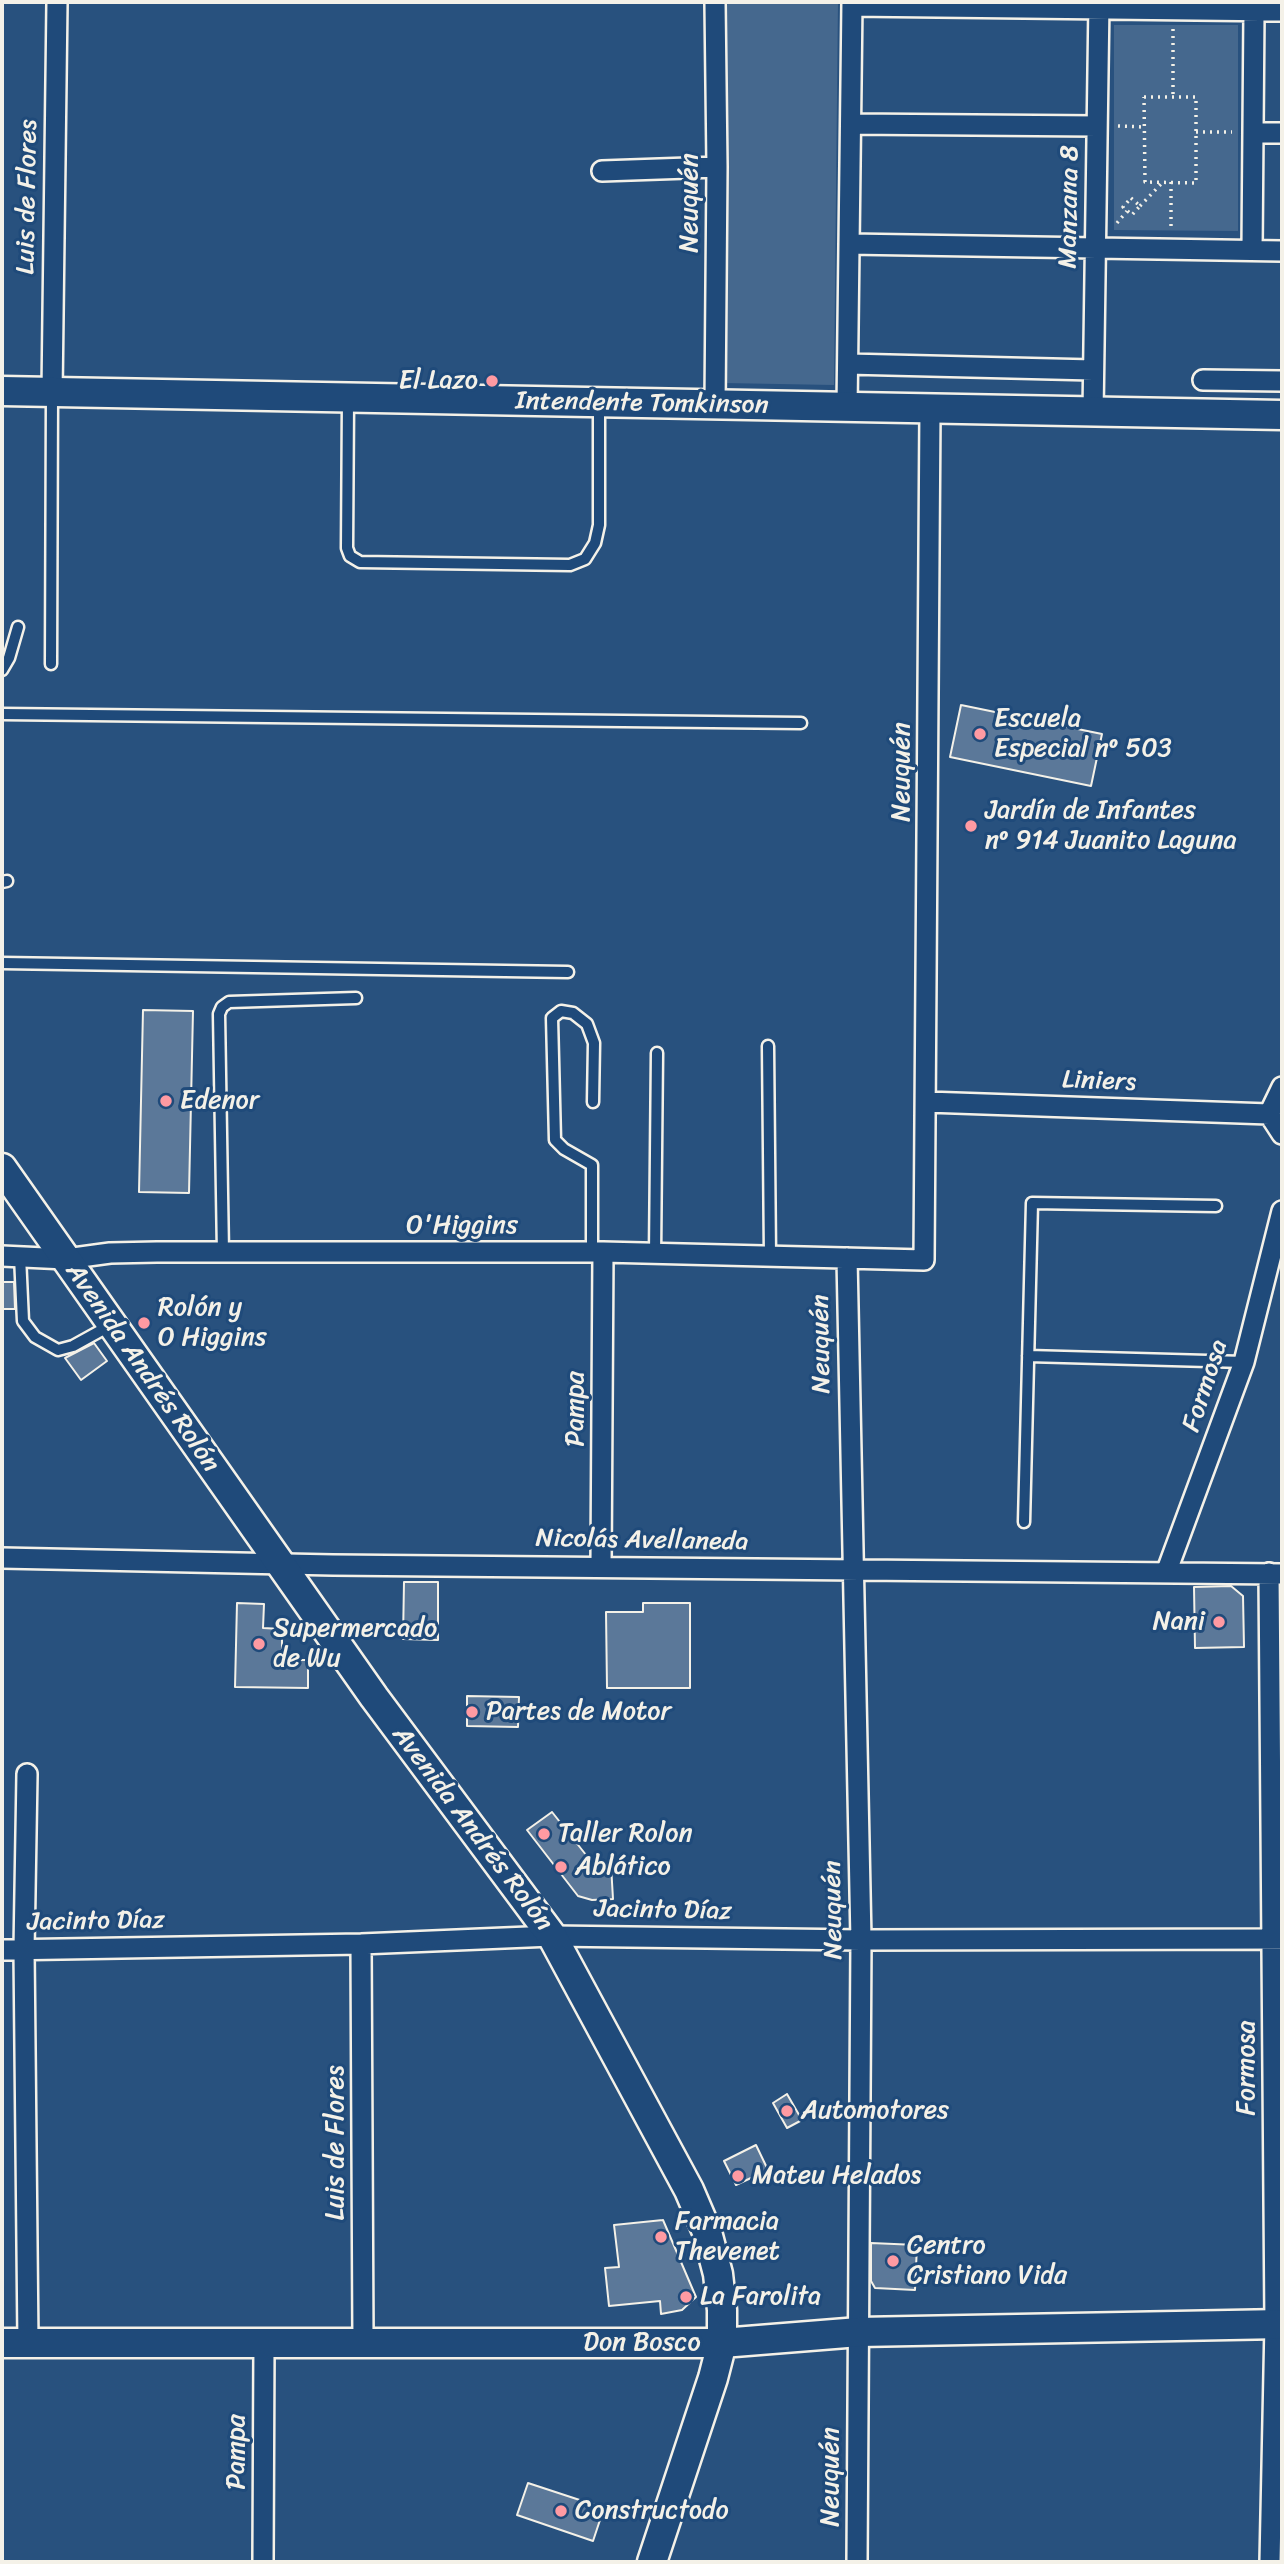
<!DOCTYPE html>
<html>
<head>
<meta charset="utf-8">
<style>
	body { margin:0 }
	#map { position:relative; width:1284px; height:2564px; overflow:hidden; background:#28517e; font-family:Sriracha,sans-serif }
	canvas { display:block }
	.frame { position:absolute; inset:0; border:4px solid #f4f1e8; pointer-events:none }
</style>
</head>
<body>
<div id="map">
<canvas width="1284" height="2564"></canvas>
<div class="frame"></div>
</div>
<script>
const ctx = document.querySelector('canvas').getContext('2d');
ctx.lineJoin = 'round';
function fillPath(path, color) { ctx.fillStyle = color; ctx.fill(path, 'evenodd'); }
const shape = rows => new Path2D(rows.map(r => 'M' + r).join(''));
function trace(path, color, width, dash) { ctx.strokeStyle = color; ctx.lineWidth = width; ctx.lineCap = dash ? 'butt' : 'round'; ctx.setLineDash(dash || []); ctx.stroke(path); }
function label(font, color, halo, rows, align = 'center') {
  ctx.font = font + ' Sriracha,sans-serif'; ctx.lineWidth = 6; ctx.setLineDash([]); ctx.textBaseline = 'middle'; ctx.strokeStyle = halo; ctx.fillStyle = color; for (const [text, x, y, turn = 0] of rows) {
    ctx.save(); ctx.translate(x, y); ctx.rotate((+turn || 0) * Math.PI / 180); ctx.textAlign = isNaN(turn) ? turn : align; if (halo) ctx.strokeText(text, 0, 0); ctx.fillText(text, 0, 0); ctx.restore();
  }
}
const green = shape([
	[726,2,838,2,834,385,723,383],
	[1114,25,1238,25,1238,231,1114,230]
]);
const building = shape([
	[961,705,1102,734,1091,786,950,757,961,705],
	[143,1010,193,1011,189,1193,139,1192,143,1010],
	[2,1282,14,1282,15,1309,2,1309,2,1282],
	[94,1343,107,1361,81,1380,65,1358,94,1343],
	[404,1582,438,1582,438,1640,403,1639,404,1582],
	[1231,1586,1243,1596,1244,1647,1195,1648,1194,1587,1231,1586],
	[237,1603,264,1604,263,1628,282,1629,282,1660,308,1660,308,1688,235,1687,237,1603],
	[643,1603,690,1603,690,1688,607,1688,606,1612,643,1612,643,1603],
	[467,1696,519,1697,518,1727,467,1726,467,1696],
	[552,1812,594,1865,611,1865,613,1899,592,1900,578,1896,527,1830,552,1812],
	[787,2094,802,2120,787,2128,773,2103,787,2094],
	[756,2145,768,2170,736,2185,724,2161,756,2145],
	[663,2220,696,2297,682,2310,661,2314,660,2301,609,2306,605,2268,619,2267,614,2225,663,2220],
	[871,2243,917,2245,915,2290,875,2288,871,2281,871,2243],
	[528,2483,604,2508,593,2541,517,2515,528,2483]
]);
const path = shape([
	[1173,29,1173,97],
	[1144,97,1196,97,1196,183,1145,182,1144,97],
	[1118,126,1144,127],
	[1196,132,1232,132],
	[1171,182,1171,229],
	[1131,198,1140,206,1132,215,1123,207,1131,198],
	[1140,206,1162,183],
	[1117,223,1127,211]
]);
const lane = shape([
	[348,401,347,548,350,556,360,562,570,565,585,559,595,543,599,525,599,403],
	[51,664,52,395],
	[2,670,9,658,18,627],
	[2,714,801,723],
	[2,882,7,881],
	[2,963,568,972],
	[768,1046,770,1256],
	[592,1252,592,1165,564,1149,555,1140,552,1018,561,1011,573,1013,587,1024,594,1043,593,1102],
	[223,1253,219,1014,222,1007,229,1002,356,998],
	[655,1254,657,1053],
	[20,1256,23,1321,35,1337,58,1350,73,1346,111,1325],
	[1028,1356,1244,1362],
	[1024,1522,1032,1203,1216,1206]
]);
const street = shape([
	[852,6,1282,11],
	[851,124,1097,126],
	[1253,133,1282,133],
	[602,171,717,167],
	[849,244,1282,251],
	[1252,250,1254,11],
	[848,364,1093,370],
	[1203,380,1282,381],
	[52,393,57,2],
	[715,405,717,167,715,2],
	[847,409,852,2],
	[1093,413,1099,2],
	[1282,1087,1269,1114,1282,1134],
	[927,1102,1269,1114],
	[2,1256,66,1259,110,1253,157,1252,603,1252,924,1260,930,410],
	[847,1258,861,1940,857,2562],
	[2,1558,333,1565,1282,1574],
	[601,1566,603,1252],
	[1166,1573,1244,1362,1282,1211],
	[1269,1573,1275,2324,1270,2562],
	[27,1774,24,1950,28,2343],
	[361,1944,363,2342],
	[2,1950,361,1944,552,1936,861,1940,1282,1939],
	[263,2562,264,2342]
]);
const secondary = shape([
	[2,391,1282,415],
	[2,1168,374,1697,552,1936,689,2190,707,2232,718,2274,722,2310,722,2343,713,2378,652,2562],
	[2,2343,722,2343,859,2332,1282,2324]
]);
const markers = [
	[492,381,7,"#ff9aa2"],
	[980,734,7,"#ff9aa2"],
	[971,826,7,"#ff9aa2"],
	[166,1101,7,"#ff9aa2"],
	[144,1323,7,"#ff9aa2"],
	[1219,1622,7,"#ff9aa2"],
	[259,1644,7,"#ff9aa2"],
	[472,1712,7,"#ff9aa2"],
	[544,1834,7,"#ff9aa2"],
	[561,1867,7,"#ff9aa2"],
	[787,2111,7,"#ff9aa2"],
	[738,2176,7,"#ff9aa2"],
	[661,2237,7,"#ff9aa2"],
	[893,2261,7,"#ff9aa2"],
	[686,2297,7,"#ff9aa2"],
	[561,2511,7,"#ff9aa2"]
];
const streetNames = [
	["Luis de Flores",28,197,-89],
	["Neuquén",690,203,-90],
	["Manzana 8",1070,207,-89],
	["Intendente Tomkinson",642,404,1],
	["Neuquén",902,772,-90],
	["Liniers",1099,1082,2],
	["O'Higgins",462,1226],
	["Neuquén",822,1344,-91],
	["Avenida Andrés Rolón",142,1368,55],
	["Formosa",1206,1386,-72],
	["Pampa",576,1409,-90],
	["Nicolás Avellaneda",642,1541,1],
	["Avenida Andrés Rolón",472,1829,53],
	["Neuquén",834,1910,-91],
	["Jacinto Díaz",663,1911,1],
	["Jacinto Díaz",96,1922,-1],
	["Formosa",1247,2068,-90],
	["Luis de Flores",336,2143,-90],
	["Don Bosco",642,2343],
	["Pampa",237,2452,-90],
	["Neuquén",831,2477,-90]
];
const poiNames = [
	["El Lazo",478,381,"right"],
	["Escuela",994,719],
	["Especial nº 503",994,749],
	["Jardín de Infantes",985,811],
	["nº 914 Juanito Laguna",985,841],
	["Edenor",180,1101],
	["Rolón y",158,1308],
	["O Higgins",158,1338],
	["Nani",1205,1622,"right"],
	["Supermercado",273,1629],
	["de Wu",273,1659],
	["Partes de Motor",486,1712],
	["Taller Rolon",558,1834],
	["Ablático",575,1867],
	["Automotores",801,2111],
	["Mateu Helados",752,2176],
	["Farmacia",675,2222],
	["Thevenet",675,2252],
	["Centro",907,2246],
	["Cristiano Vida",907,2276],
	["La Farolita",700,2297],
	["Constructodo",575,2511]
];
fillPath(green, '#45688e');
fillPath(building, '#5b7899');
trace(building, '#f4f1e8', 2);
trace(lane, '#f4f1e8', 15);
trace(street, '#f4f1e8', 24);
trace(secondary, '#f4f1e8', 33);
trace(path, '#f4f1e8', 3.5, [2, 5]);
trace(lane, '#1f4a7a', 10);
trace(street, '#1f4a7a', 19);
trace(secondary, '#1f4a7a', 28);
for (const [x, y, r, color] of markers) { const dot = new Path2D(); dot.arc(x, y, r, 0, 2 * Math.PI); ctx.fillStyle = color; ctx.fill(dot); trace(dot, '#1f4a7a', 2.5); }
label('26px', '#f4f1e8', '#1f4a7a', streetNames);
label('26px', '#f4f1e8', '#1f4a7a', poiNames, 'left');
</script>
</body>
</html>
